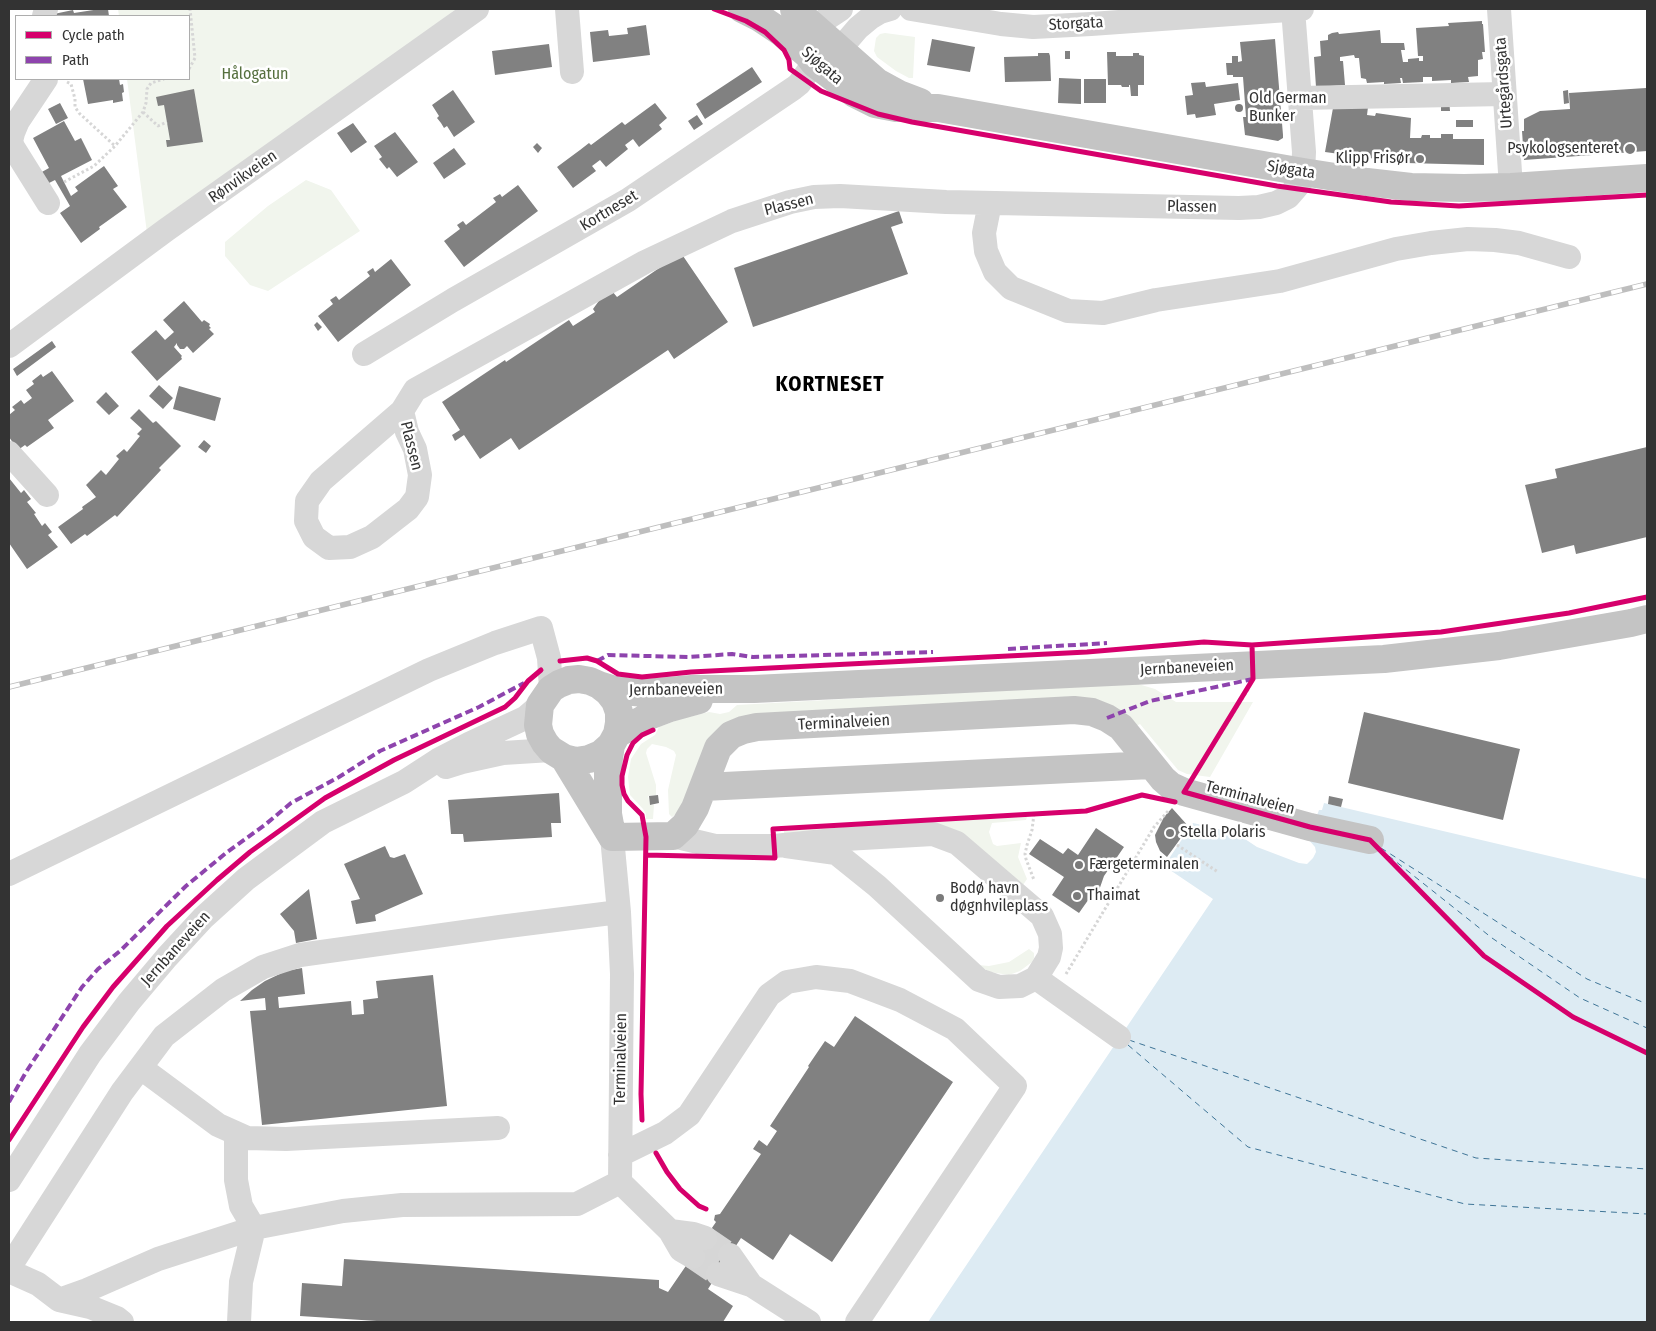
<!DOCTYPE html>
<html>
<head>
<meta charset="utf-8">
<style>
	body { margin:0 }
	#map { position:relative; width:1656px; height:1331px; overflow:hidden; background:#fff; font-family:"Fira Sans Condensed",sans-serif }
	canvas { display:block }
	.frame { position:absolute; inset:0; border:10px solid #333; pointer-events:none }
	.legend { position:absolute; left:15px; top:15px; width:175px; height:65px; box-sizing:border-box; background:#fff; border:1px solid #adadad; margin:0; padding:6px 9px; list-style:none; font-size:15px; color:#333 }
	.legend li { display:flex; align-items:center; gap:10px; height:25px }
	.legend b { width:25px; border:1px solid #adadad }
</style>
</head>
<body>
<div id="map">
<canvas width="1656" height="1331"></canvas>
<div class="frame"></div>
<ul class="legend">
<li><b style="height:6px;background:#d6006c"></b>Cycle path</li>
<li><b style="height:6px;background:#8e44ad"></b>Path</li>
</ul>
</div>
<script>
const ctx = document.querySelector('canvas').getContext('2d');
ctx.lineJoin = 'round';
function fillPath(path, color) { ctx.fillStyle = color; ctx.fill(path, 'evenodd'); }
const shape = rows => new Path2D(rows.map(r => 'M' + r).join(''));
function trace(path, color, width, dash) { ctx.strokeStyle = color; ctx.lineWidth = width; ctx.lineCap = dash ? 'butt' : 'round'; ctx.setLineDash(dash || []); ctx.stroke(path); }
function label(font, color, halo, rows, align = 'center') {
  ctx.font = font + ' "Fira Sans Condensed",sans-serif'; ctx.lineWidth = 5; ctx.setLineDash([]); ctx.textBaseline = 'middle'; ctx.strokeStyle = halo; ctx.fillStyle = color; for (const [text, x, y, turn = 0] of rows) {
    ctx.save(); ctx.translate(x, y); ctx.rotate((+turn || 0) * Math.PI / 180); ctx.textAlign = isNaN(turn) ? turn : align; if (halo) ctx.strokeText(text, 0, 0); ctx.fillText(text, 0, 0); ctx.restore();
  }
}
const green = shape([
	[118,9,456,9,425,33,147,233,127,79,189,79,189,16,119,16],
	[885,33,915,37,913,78,909,78,896,71,877,57,874,51,876,38,880,34],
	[306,180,331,190,360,231,268,291,250,285,225,256,225,242,268,206],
	[1116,684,1138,684,1155,689,1176,702,1253,702,1210,777,1187,774,1178,770,1140,724,1136,726,1126,717,741,718,678,812,672,817,669,814,668,790,676,755,674,751,666,747,652,744,647,749,646,753,656,785,656,795,648,796,650,805,654,805,653,819,646,819,646,814,643,809,630,795,628,777,631,759,641,744,655,735,659,727,680,719,709,712,720,714,729,712,737,705],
	[1027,817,1026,820,992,823,989,832,993,844,997,846,1021,843,1018,857,1027,879,1021,888,969,842,784,836,784,829],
	[1029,949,1034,953,1034,958,1032,962,1020,971,1009,975,990,972,978,965,989,966,1009,962]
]);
const water = shape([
	[1324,803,1647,879,1647,1322,928,1322,1213,899,1164,866,1193,823,1215,828,1242,837,1257,847,1299,863,1307,864,1313,858,1316,852,1315,847,1308,839,1319,810,1322,810]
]);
const ferry = shape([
	[1381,848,1587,979,1647,1004],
	[1380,849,1492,938,1580,998,1647,1028],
	[1379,850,1484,956,1573,1017,1647,1053],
	[1129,1040,1476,1158,1647,1169],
	[1128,1045,1248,1147,1465,1204,1647,1214]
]);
const building = shape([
	[100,9,108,9,109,16,50,16,49,15,73,10,74,13],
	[1482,21,1482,24,1483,24,1485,52,1482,52,1483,59,1478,60,1478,76,1468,77,1469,82,1451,83,1451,80,1432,81,1432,77,1423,77,1423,82,1403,83,1402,78,1400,78,1401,83,1384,84,1384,82,1367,83,1366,79,1361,78,1359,58,1355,58,1354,55,1340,57,1340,61,1343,61,1345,85,1316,87,1314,57,1321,56,1320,41,1328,40,1328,35,1332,33,1338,32,1339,34,1380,30,1381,43,1404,43,1405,50,1401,50,1403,62,1408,62,1408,59,1419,58,1419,61,1423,61,1423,56,1418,56,1416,28,1449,26,1448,23],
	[646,25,650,55,593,62,590,32,608,30,609,36,628,34,627,28],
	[932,39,975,47,970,72,927,65],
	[1275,39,1283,135,1283,138,1278,141,1245,135,1243,117,1246,117,1243,77,1233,77,1233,75,1227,75,1226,63,1232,63,1232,56,1238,56,1238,62,1242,61,1240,42],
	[549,44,552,67,495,75,492,51],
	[1065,51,1070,51,1070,59,1065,59],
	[1107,52,1116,52,1116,56,1133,56,1133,53,1139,53,1139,55,1144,56,1144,85,1138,85,1138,96,1131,96,1130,85,1129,85,1129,87,1122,87,1121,85,1108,85],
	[1038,53,1049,53,1050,56,1051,81,1005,82,1004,57,1038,56],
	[752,67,762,82,705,119,696,104],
	[1059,78,1081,79,1081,104,1058,103],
	[83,79,119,79,120,85,123,84,124,92,122,93,123,101,113,103,113,100,88,104],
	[1084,79,1106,79,1106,103,1084,103],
	[1205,82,1206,87,1238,83,1240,100,1214,104,1216,115,1196,118,1195,114,1187,115,1185,96,1193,95,1191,83],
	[1646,88,1647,151,1524,160,1522,131,1524,131,1524,119,1540,111,1570,109,1569,93],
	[194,89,203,142,167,147,166,140,170,140,164,105,158,106,156,97],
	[453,90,475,122,454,137,447,126,444,128,441,123,437,118,439,116,432,105],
	[1568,90,1569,103,1564,104,1563,91],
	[1449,99,1450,111,1441,111,1441,107,1438,107,1437,100],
	[60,103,68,118,56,124,48,109],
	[655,103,667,118,659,125,662,129,639,147,633,139,625,145,628,149,606,167,600,160,592,166,596,171,573,188,557,167,580,150,589,143,591,145,622,122,625,125],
	[1368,107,1367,115,1375,116,1376,113,1411,118,1410,138,1421,138,1422,135,1430,135,1430,138,1441,138,1441,134,1453,134,1453,139,1484,139,1484,165,1406,163,1325,152,1333,108],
	[697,115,703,124,694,130,688,121],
	[1456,120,1473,120,1473,127,1456,127],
	[64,121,75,141,81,138,92,160,61,176,71,196,78,191,75,187,104,166,118,186,113,189,127,207,99,227,100,229,81,243,60,213,70,206,55,180,47,184,40,173,49,168,33,138],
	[353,123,367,142,351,153,337,133],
	[395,132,418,162,397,177,389,167,387,169,379,159,382,157,374,146],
	[537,143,542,148,538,153,533,147],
	[454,148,466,164,444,179,433,163],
	[518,185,538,211,464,267,444,241,460,229,457,225,463,221,466,225,496,202,493,198,500,194,502,197],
	[899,211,903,223,891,227,908,274,753,327,734,268],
	[681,253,728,322,674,359,668,350,519,450,511,438,480,459,464,435,455,441,452,435,460,430,442,402,505,360,506,362,569,320,573,326,595,312,593,309,601,298,612,291,617,297],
	[391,259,411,285,338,342,318,316,333,304,330,300,336,296,339,300,370,276,367,272,373,268,375,272],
	[184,301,202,322,204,320,210,324,209,326,211,328,209,329,214,334,193,353,187,346,184,349,180,349,177,345,177,343,174,347,182,356,181,357,182,359,157,381,131,352,156,330,165,340,174,332,163,320],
	[317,322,322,327,318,331,314,325],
	[52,341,56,347,17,376,13,369],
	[52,371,74,401,48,420,54,428,27,447,25,445,18,450,9,437,9,415,15,410,12,407,21,400,24,404,32,398,26,390,34,384,32,381,41,374,43,377],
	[159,385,173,398,163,409,149,396],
	[179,386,221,398,215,421,173,409],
	[106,392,119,406,109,415,96,402],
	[139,409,153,423,156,421,181,446,159,468,161,470,117,517,115,515,87,536,85,534,71,544,58,527,83,509,82,507,96,497,86,485,101,470,106,475,119,459,116,456,124,449,127,452,140,436,137,434,142,429,130,418],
	[204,440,211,446,206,453,198,447],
	[1647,447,1647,537,1576,554,1574,545,1542,553,1525,485,1557,478,1555,469],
	[9,478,21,493,24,490,31,499,27,502,36,513,34,514,42,526,45,523,52,532,48,535,58,547,27,569,9,543],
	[1364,712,1520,749,1503,820,1348,783],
	[559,793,561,823,551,823,552,837,464,842,463,834,451,834,448,800],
	[658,795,659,803,650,805,649,796],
	[1329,796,1343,799,1341,807,1328,804],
	[1172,808,1189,827,1167,857,1160,851,1156,842,1155,835,1164,817],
	[1096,828,1124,847,1104,876,1096,899,1091,896,1079,913,1052,895,1064,877,1029,854,1040,839,1063,854,1068,848,1078,855],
	[385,846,390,857,394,858,405,854,423,894,375,915,376,921,356,924,351,901,360,899,344,864],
	[309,889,317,939,296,943,294,931,280,914],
	[302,968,305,994,278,997,279,1008,351,1001,352,1015,364,1014,363,1000,378,998,376,981,433,975,447,1106,262,1125,250,1011,266,1010,265,998,240,1001,252,990,265,981,286,971],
	[855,1016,953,1082,832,1262,790,1234,773,1260,741,1238,708,1289,733,1306,723,1322,392,1322,300,1316,302,1283,342,1286,344,1259,659,1280,659,1288,668,1292,716,1222,714,1220,715,1215,720,1214,761,1154,753,1149,759,1140,767,1146,777,1131,770,1126,809,1067,808,1066,825,1041,834,1047]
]);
const minorTunnel = shape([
	[705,1238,730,1255],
	[693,1257,718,1274]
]);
const path = shape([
	[189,69,195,58,190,9],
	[67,82,71,84,75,99,75,107,79,113,115,146],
	[143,112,158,126,167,122],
	[64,182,94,166,115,146,143,112,146,103,147,89,151,83,164,79],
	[1197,772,1249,688],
	[1034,814,1032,830,1027,845,1025,854,1026,859,1034,880],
	[1177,845,1218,872],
	[1066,974,1154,827,1169,810]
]);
const minor = shape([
	[567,9,572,72],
	[911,9,1001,24,1033,27,1091,24,1302,9],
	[1499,9,1511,187],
	[44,16,46,9],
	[815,46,817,28,826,19,841,9],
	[46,79,18,121,13,133,11,141,13,147,48,203],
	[1300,98,1504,94],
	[990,203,984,233,986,251,995,272,1011,288,1068,311,1103,313,1156,300,1280,281,1396,249,1431,243,1468,239,1495,240,1519,243,1569,257],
	[9,346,166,230,477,9],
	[364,354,453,300,628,200,794,88,799,84,814,63,840,49,858,28,870,18,880,12,890,9],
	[402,411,321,481,307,501,306,521,314,537,329,548,350,547,372,537,408,509,417,497,420,475,415,449,407,432,402,411,415,390,645,262,732,221,790,202,814,197,840,196,946,202,1239,208,1259,207,1276,203,1288,197,1295,189,1301,182,1303,172,1304,152,1293,9],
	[9,453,47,495],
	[446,767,462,762,503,753,551,750],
	[673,836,715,846,774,846,845,839,933,834,957,843,1042,916,1050,934,1051,948,1049,957,1036,978,1020,986,999,987,979,980,877,886,836,853,786,846],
	[612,837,619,912,622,974,620,1182,670,1231,681,1250,693,1257],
	[9,874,429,670,495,643,541,628,549,658,551,689],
	[1036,978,1119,1037],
	[141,1068,218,1125,247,1138,286,1139,498,1128],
	[620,1155,665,1133,689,1115,769,995,787,982,816,977,850,981,900,1000,955,1029,1015,1086,857,1322],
	[9,1180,90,1054,129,1002,167,957,203,918,246,879,323,822,404,782,438,760,469,744,525,718,540,705],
	[670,1231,693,1234,705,1238],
	[730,1255,751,1285],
	[9,1268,122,1092,164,1036,223,990,263,967,300,955,500,927,619,912],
	[9,1271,38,1284,59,1300,90,1307,117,1318,122,1322],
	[718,1274,751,1285,809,1322],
	[59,1300,87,1290,158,1259,254,1228,241,1206,236,1180,236,1133],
	[239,1322,241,1282,254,1228,343,1211,402,1205,577,1204,620,1182]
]);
const highway = shape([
	[742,9,760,18,781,32,807,54,814,63,855,94,875,104,896,108,938,108,1303,172,1367,182,1411,187,1464,188,1511,187,1647,178],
	[794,9,877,82,899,94,920,102],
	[599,685,615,690,644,693,692,689,754,689,1384,659,1499,646,1631,623,1647,619],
	[617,734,649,716,670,708,699,700],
	[611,745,608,765,608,814,611,830],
	[564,758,576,761,589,759,601,754,611,745,617,734,619,723,619,712,615,701,608,692,599,685,590,681,579,679,569,680,559,684,551,689,540,705,538,725,540,734,545,743,551,750,564,758,612,837],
	[704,787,1151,765],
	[612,837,673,836,685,825,695,808,718,748,731,735,743,730,757,727,1074,710,1092,712,1107,718,1121,727,1163,779,1171,786,1184,792,1310,827,1370,840]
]);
const rail = shape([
	[9,687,1647,284]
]);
const quiet = shape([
	[1008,649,1107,643],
	[597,661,608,655,688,657,732,654,753,657,933,652],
	[1107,718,1150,701,1253,679],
	[9,1102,26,1072,82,987,98,969,120,951,186,886,226,853,266,824,291,803,339,777,380,751,479,707,524,683]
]);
const cycleway = shape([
	[714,9,746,21,765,32,784,50,789,60,790,69,821,91,878,114,912,122,1277,186,1391,202,1459,206,1647,195],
	[1252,645,1253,679,1184,792,1310,827,1370,840,1484,956,1573,1017,1647,1053],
	[560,661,587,658,597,661,618,674,642,677,691,672,1087,652,1204,642,1252,645,1441,632,1569,613,1647,597],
	[646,855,775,858,773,829,1086,811,1142,795,1175,802],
	[642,1120,641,1094,646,837,642,815,628,801,624,794,622,785,622,776,627,755,633,743,642,735,653,730],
	[9,1140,83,1027,113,987,167,926,217,880,250,852,325,798,394,760,505,707,515,698,528,681,541,670],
	[656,1153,667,1172,680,1189,699,1206,706,1209]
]);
const markers = [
	[1239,108,5,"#7a7a7a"],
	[1630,149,6,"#7a7a7a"],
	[1420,159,5,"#7a7a7a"],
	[1170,833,5,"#7a7a7a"],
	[1079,865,5,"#7a7a7a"],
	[1077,896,5,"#7a7a7a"],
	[940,898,5,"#7a7a7a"]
];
const streetNames = [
	["Storgata",1076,24,-3],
	["Sjøgata",822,66,41],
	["Urtegårdsgata",1504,83,-94],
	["Sjøgata",1291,170,9],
	["Rønvikveien",243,177,-35],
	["Plassen",789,205,-14],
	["Plassen",1192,207,1],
	["Kortneset",609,211,-31],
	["Plassen",411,446,76],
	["Jernbaneveien",1187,668,-3],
	["Jernbaneveien",676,690,-1],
	["Terminalveien",844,723,-3],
	["Terminalveien",1250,798,15],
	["Jernbaneveien",176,949,-48],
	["Terminalveien",621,1059,-89]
];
const parkNames = [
	["Hålogatun",255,75]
];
const poiNames = [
	["Old German",1249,99],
	["Bunker",1249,117],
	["Psykologsenteret",1619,149,"right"],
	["Klipp Frisør",1410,159,"right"],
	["Stella Polaris",1180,833],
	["Færgeterminalen",1089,865],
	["Bodø havn",950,889],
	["døgnhvileplass",950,907],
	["Thaimat",1087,896]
];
const districtNames = [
	["KORTNESET",830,385]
];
fillPath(green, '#f1f5ed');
fillPath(water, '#ddebf3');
trace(ferry, '#3f7597', 1, [6, 5]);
fillPath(building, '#818181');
trace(minorTunnel, '#d6d6d6', 24, [24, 12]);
trace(path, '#d6d6d6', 3, [2.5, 2.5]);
trace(minor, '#d7d7d7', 24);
trace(highway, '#c4c4c4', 28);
trace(rail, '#bebebe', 5.5);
trace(rail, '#fff', 4, [11]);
trace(quiet, '#8e44ad', 4, [8, 4]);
trace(cycleway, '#d6006c', 5);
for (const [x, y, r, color] of markers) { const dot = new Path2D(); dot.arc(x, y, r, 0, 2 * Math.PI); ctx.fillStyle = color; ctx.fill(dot); trace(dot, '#fff', 2); }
label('16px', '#333', '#fff', streetNames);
label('16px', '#56703f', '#fff', parkNames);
label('16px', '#333', '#fff', poiNames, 'left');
ctx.letterSpacing = '1px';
label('bold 21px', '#000', '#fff', districtNames);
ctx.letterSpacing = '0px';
</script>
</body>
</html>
